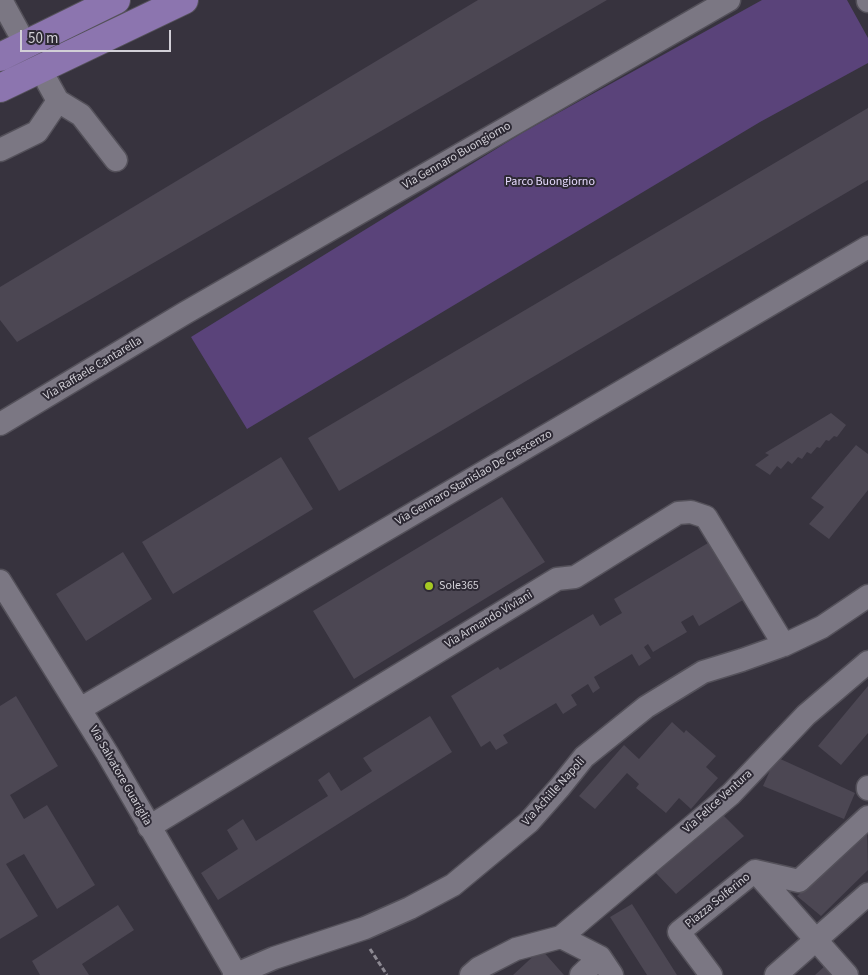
<!DOCTYPE html>
<html>
<head>
<meta charset="utf-8">
<style>
	body { margin:0 }
	#map { position:relative; width:868px; height:975px; overflow:hidden; background:#37333e; font-family:"Source Sans 3",sans-serif }
	canvas { display:block }
	.scale { position:absolute; left:20px; top:30px; width:151px; height:22px; box-sizing:border-box; border:2px solid #d2d0d7; border-top:0; padding-left:6px; font-size:15px; line-height:18px; white-space:nowrap; color:#d2d0d7; -webkit-text-stroke:4px #2d2934; paint-order:stroke }
</style>
</head>
<body>
<div id="map">
<canvas width="868" height="975"></canvas>
<div class="scale">50 m</div>
</div>
<script>
const ctx = document.querySelector('canvas').getContext('2d');
ctx.lineJoin = 'round';
function fillPath(path, color) { ctx.fillStyle = color; ctx.fill(path, 'evenodd'); }
const shape = rows => new Path2D(rows.map(r => 'M' + r).join(''));
function trace(path, color, width, dash) { ctx.strokeStyle = color; ctx.lineWidth = width; ctx.lineCap = dash ? 'butt' : 'round'; ctx.setLineDash(dash || []); ctx.stroke(path); }
function label(font, color, halo, rows, align = 'center') {
  ctx.font = font + ' "Source Sans 3",sans-serif'; ctx.lineWidth = 4; ctx.setLineDash([]); ctx.textBaseline = 'middle'; ctx.strokeStyle = halo; ctx.fillStyle = color; for (const [text, x, y, turn = 0] of rows) {
    ctx.save(); ctx.translate(x, y); ctx.rotate((+turn || 0) * Math.PI / 180); ctx.textAlign = isNaN(turn) ? turn : align; if (halo) ctx.strokeText(text, 0, 0); ctx.fillText(text, 0, 0); ctx.restore();
  }
}
const green = shape([
	[762,0,847,0,868,38,868,63,760,122,247,429,191,337,522,133]
]);
const building = shape([
	[478,0,607,0,17,342,0,320,0,287],
	[868,108,868,180,339,491,308,438],
	[831,413,846,425,837,437,834,436,829,441,826,440,820,448,817,447,811,454,807,452,802,459,798,457,792,464,788,461,781,469,777,466,770,475,755,465,769,455,765,453],
	[856,445,868,454,868,490,829,539,809,524,824,507,811,498],
	[281,457,313,509,173,594,142,542],
	[502,497,545,562,354,679,313,611],
	[708,543,743,600,699,626,693,615,681,622,687,632,653,652,648,644,644,647,651,658,639,666,632,654,594,677,600,688,593,693,588,684,571,695,577,705,563,714,556,703,503,735,508,743,496,750,490,741,481,747,451,696,498,667,500,670,593,614,600,626,622,613,614,599],
	[123,552,152,599,86,641,56,594],
	[868,686,868,733,841,765,818,746],
	[16,696,58,766,10,795,24,819,47,805,95,885,57,909,24,854,6,864,38,916,0,939,0,706],
	[430,716,452,752,218,900,201,873,238,849,227,830,243,819,256,841,328,796,318,780,329,772,341,791,372,771,363,758],
	[672,722,684,733,686,730,716,756,706,767,718,778,691,809,679,798,666,813,636,788,639,784,627,773,595,809,579,796,624,745,639,759],
	[776,757,855,793,844,819,763,786],
	[723,815,744,836,676,894,654,871],
	[867,832,868,870,821,916,797,896],
	[632,904,677,975,647,975,610,917],
	[118,905,134,930,82,964,89,975,40,975,32,961],
	[541,949,564,975,513,975],
	[827,964,838,975,815,975]
]);
const path = shape([
	[370,949,387,975]
]);
const minor = shape([
	[1,0,18,31],
	[868,0,868,1],
	[48,83,58,101,81,115,116,160],
	[0,150,37,132,58,101],
	[0,424,185,313,729,0],
	[0,581,107,753,236,974],
	[80,709,868,247],
	[868,787,868,789],
	[149,827,557,579,575,577,678,513,691,512,706,517,784,645],
	[755,871,847,975],
	[755,871,799,881,868,817],
	[561,937,600,957,612,975],
	[234,975,274,958,365,928,410,908,453,885,529,822,560,787,584,757,646,707,703,672,742,660,784,645,822,627,868,596],
	[471,975,479,968,516,949,561,937,731,794,806,715,868,662],
	[581,975,600,957],
	[711,975,679,932,755,871],
	[776,975,868,894]
]);
const highway = shape([
	[0,57,116,0],
	[0,88,184,0]
]);
const markers = [
	[429,586,5,"#a6c822"]
];
const streetNames = [
	["Via Gennaro Buongiorno",457,156,-30],
	["Via Raffaele Cantarella",93,369,-31],
	["Via Gennaro Stanislao De Crescenzo",474,478,-30],
	["Via Armando Viviani",489,620,-31],
	["Via Salvatore Guariglia",120,776,60],
	["Via Achille Napoli",554,792,-48],
	["Via Felice Ventura",718,802,-42],
	["Piazza Solferino",718,901,-39]
];
const parkNames = [
	["Parco Buongiorno",550,182]
];
const poiNames = [
	["Sole365",439,586]
];
fillPath(green, '#5a437a');
fillPath(building, '#4c4753');
trace(minor, '#54515a', 25);
trace(highway, '#54515a', 30);
trace(path, '#8c8992', 3, [5, 2.5]);
trace(minor, '#7b7783', 22);
trace(highway, '#8c75af', 28);
for (const [x, y, r, color] of markers) { const dot = new Path2D(); dot.arc(x, y, r, 0, 2 * Math.PI); ctx.fillStyle = color; ctx.fill(dot); trace(dot, '#2d2934', 2); }
label('12px', '#d2d0d7', '#2d2934', streetNames);
label('12px', '#e7dafe', '#2d2934', parkNames);
label('12px', '#d2d0d7', '#2d2934', poiNames, 'left');
</script>
</body>
</html>
